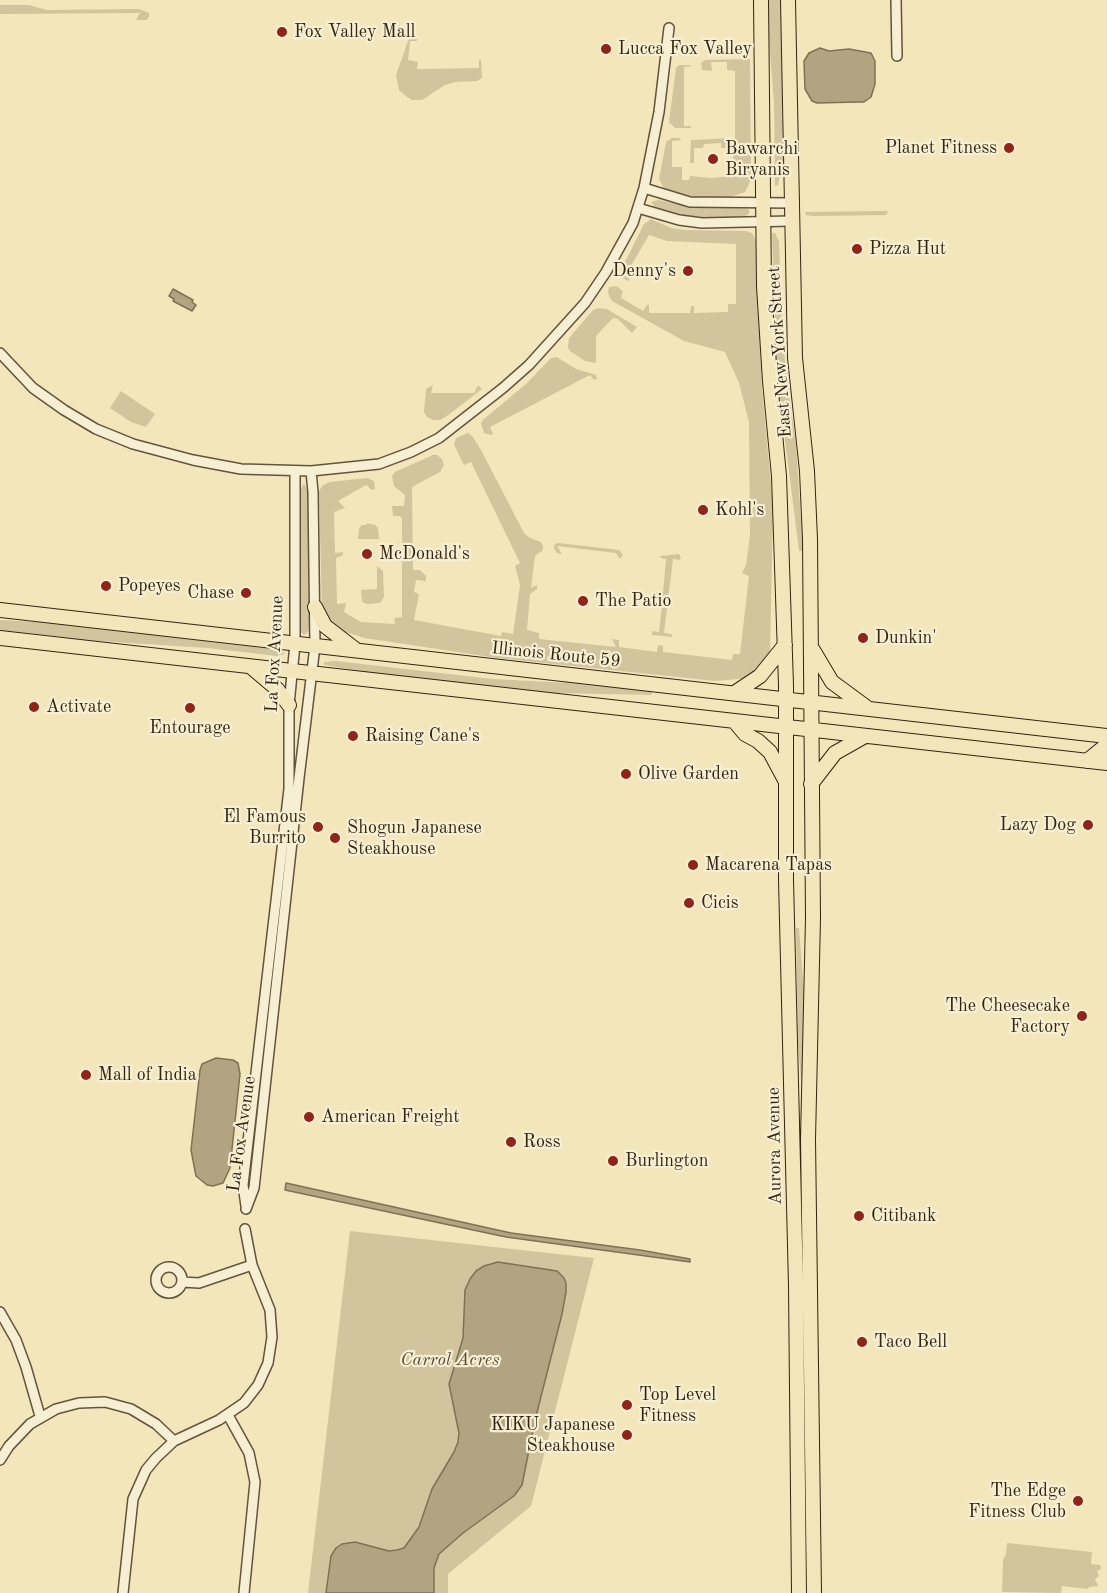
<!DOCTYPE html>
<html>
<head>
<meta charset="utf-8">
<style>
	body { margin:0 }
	canvas { display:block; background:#f3e6bb }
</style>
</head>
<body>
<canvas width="1107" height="1593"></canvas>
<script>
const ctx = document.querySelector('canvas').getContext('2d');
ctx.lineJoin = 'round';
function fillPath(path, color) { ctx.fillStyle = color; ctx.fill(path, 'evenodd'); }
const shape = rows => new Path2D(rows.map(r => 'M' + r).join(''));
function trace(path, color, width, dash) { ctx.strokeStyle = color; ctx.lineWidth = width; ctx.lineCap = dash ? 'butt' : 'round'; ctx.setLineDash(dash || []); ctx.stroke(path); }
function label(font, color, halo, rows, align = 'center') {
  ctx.font = font + ' "Old Standard TT",serif'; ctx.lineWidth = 4.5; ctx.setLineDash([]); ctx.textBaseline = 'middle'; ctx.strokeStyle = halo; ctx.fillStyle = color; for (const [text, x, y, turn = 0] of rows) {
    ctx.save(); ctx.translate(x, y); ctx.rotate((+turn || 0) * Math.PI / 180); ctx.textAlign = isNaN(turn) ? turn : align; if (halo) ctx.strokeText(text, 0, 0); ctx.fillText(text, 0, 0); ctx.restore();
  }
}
const green = shape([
	[768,0,781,0,783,162,778,185,775,186,774,103,769,42],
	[0,5,29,5,47,10,139,9,149,13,149,17,146,20,136,20,140,13,0,14],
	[412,34,417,36,417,41,410,41,408,60,418,62,417,69,479,68,479,60,481,60,482,78,477,81,455,82,445,85,422,100,412,100,407,97,399,90,396,75,408,41],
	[750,59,751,179,748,186,745,192,730,197,696,197,665,190,659,179,666,142,672,138,680,138,681,140,672,141,672,167,682,167,682,180,689,180,690,176,710,178,733,176,733,155,728,155,728,148,721,148,721,143,704,144,703,148,694,148,694,163,690,163,691,140,735,138,735,71,727,70,727,62,711,62,712,71,702,70,701,63,705,60],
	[679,65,690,65,691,66,684,67,684,126,691,126,691,128,675,128,669,122,676,68],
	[658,200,696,208,734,208,747,209,750,211,748,215,741,217,698,218,663,211,655,207,651,202],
	[805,212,887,211,888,212,886,215,813,216,806,215],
	[651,219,671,228,685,230,746,231,752,233,756,240,762,389,773,506,770,654,750,678,715,681,497,658,364,638,337,629,329,622,322,611,319,491,323,485,330,482,367,478,374,481,375,489,372,490,366,485,338,501,345,508,334,512,335,553,343,552,343,555,336,558,337,604,346,603,344,612,361,622,395,624,394,618,402,617,402,519,400,516,393,516,392,506,404,506,405,495,394,486,392,476,395,472,433,455,437,455,442,459,444,465,440,472,412,487,413,570,420,570,426,576,426,581,416,580,414,592,419,594,414,620,501,636,502,632,513,634,520,585,515,566,520,563,471,462,464,465,454,445,456,438,468,433,473,437,481,450,524,533,530,538,541,542,543,546,543,550,535,556,531,588,537,585,537,589,530,594,527,630,539,633,539,639,616,647,612,639,619,640,619,647,657,652,658,645,663,646,663,652,732,660,733,654,740,654,749,576,742,573,746,565,750,536,749,422,739,383,725,352,684,341,612,301,609,296,608,291,609,287,616,286,623,291,621,298,643,311,647,305,649,305,649,313,690,313,691,306,694,306,694,313,728,312,728,304,736,304,736,244,667,241,649,235,625,276,630,279,628,281,621,277,621,270,644,224],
	[772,233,775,233,779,241,782,327,786,373,796,444,803,551,799,551,777,376],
	[599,308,607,309,637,327,632,333,618,319,613,318,596,336,596,363,585,361,570,351,568,347,569,338,594,309],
	[557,357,576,369,596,375,597,379,594,380,590,375,490,427,493,434,491,435,484,433,481,423,484,419,526,384,551,358],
	[433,385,431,393,474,393,478,385,482,389,447,416,440,420,433,420,427,417,424,412,426,389],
	[121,391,155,414,146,427,131,422,110,408],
	[304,483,309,494,310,630,304,635,301,632,299,492],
	[366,523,375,525,378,528,379,539,358,539,359,528,362,525,367,525],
	[558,543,619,550,623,555,620,559,616,553,557,546,562,554,557,553,554,548,555,544],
	[679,554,681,558,679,560,673,559,664,633,672,634,672,637,652,635,652,631,659,632,663,598,656,597,656,592,663,593,666,559,661,558,660,556],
	[377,566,383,571,384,597,380,603,367,604,362,602,361,590,377,589],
	[0,620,37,622,280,650,285,654,277,656,207,648,98,641,0,630],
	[336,661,493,679,569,683,652,692,651,695,553,693,367,672,324,665,324,662],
	[796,928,799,928,806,1015,804,1080,801,1080,798,1044],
	[350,1231,594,1258,531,1506,448,1574,448,1593,308,1593],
	[1007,1543,1092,1552,1091,1564,1100,1565,1101,1569,1097,1571,1099,1576,1095,1579,1098,1586,1089,1587,1088,1589,1062,1586,1061,1593,1002,1592,1003,1560,1006,1554]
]);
const water = shape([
	[820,48,829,51,849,49,871,53,875,61,875,84,871,97,864,102,858,102,817,103,812,101,805,89,804,61,809,53,820,48],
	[173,289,193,300,192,302,196,305,192,311,173,301,174,299,169,296,173,289],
	[216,1058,233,1060,238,1063,240,1074,230,1168,223,1183,213,1186,207,1185,196,1176,191,1150,200,1070,202,1064,216,1058],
	[286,1183,511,1233,640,1250,690,1259,690,1262,506,1237,285,1190,286,1183],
	[498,1262,557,1271,564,1278,566,1283,566,1292,562,1314,535,1420,522,1485,514,1496,463,1533,439,1554,434,1568,434,1593,326,1593,331,1556,336,1548,342,1544,355,1542,389,1551,397,1550,404,1548,419,1527,432,1489,454,1452,458,1442,459,1433,449,1384,463,1338,465,1290,470,1279,476,1271,484,1266,498,1262]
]);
const minor = shape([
	[896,0,897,56],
	[644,188,690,202,791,203],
	[638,208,679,220,702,223,791,221],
	[0,353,33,388,64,410,96,429,133,444,193,460,241,469,311,471,379,464,411,452,439,438,503,388,529,365,585,303,606,272,633,223,644,188,659,112,669,28],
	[246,1206,243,1185,289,789,289,705,295,644,295,472],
	[246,1209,254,1188,299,778,315,646,313,492,311,471],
	'156 1280a13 13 0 1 1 26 0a13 13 0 1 1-26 0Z',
	[182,1282,199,1283,252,1265],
	[0,1312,16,1340,26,1367,40,1416],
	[228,1415,249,1453,255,1482,244,1593],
	[0,1460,9,1446,30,1424,56,1409,79,1403,105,1402,131,1409,156,1424,174,1441],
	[123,1593,133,1499,146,1470,156,1458,174,1441,219,1420,244,1403,258,1385,268,1363,272,1337,270,1310,252,1265,245,1229]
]);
const primary = shape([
	[761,0,764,286,770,381,779,476,786,685,786,880,796,1286,799,1593],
	[788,0,795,358,807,471,810,539,813,918,808,1139,814,1593],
	[315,607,325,626,355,649],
	[0,610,1107,736],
	[0,638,1107,763],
	[813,650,832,682,866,707],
	[251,667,277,689,289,705],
	[736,692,760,676,785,645],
	[735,722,745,734,758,741,770,752,785,780],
	[1087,761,1103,748,1107,749],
	[811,784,835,753,865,736]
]);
const markers = [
	[282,32,6,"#8f2418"],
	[606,49,6,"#8f2418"],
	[1009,148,6,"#8f2418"],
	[713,159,6,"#8f2418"],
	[857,249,6,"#8f2418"],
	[688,271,6,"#8f2418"],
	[703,510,6,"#8f2418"],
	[367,554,6,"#8f2418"],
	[106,586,6,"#8f2418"],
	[246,593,6,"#8f2418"],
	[583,601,6,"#8f2418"],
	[863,638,6,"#8f2418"],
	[34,707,6,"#8f2418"],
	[190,708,6,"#8f2418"],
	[353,736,6,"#8f2418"],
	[626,774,6,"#8f2418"],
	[1088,825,6,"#8f2418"],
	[318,827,6,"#8f2418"],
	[335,838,6,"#8f2418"],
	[693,865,6,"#8f2418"],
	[689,903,6,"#8f2418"],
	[1082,1016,6,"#8f2418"],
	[86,1075,6,"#8f2418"],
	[309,1117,6,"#8f2418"],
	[511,1142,6,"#8f2418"],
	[613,1161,6,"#8f2418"],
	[859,1216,6,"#8f2418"],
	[862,1342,6,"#8f2418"],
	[627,1405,6,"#8f2418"],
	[627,1435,6,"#8f2418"],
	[1078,1501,6,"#8f2418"]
];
const poiNames = [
	["Fox Valley Mall",294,32],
	["Lucca Fox Valley",618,49],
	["Planet Fitness",997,148,"right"],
	["Bawarchi",725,149],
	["Biryanis",725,170],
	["Pizza Hut",869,249],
	["Denny's",676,271,"right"],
	["Kohl's",715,510],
	["McDonald's",379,554],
	["Popeyes",118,586],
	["Chase",234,593,"right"],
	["The Patio",595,601],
	["Dunkin'",875,638],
	["Activate",46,707],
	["Entourage",190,728,"center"],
	["Raising Cane's",365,736],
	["Olive Garden",638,774],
	["El Famous",306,817,"right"],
	["Burrito",306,838,"right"],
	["Lazy Dog",1076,825,"right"],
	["Shogun Japanese",347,828],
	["Steakhouse",347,849],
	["Macarena Tapas",705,865],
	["Cicis",701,903],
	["The Cheesecake",1070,1006,"right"],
	["Factory",1070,1027,"right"],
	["Mall of India",98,1075],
	["American Freight",321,1117],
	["Ross",523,1142],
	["Burlington",625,1161],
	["Citibank",871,1216],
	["Taco Bell",874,1342],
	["Top Level",639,1395],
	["Fitness",639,1416],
	["KIKU Japanese",615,1425,"right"],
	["Steakhouse",615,1446,"right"],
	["The Edge",1066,1491,"right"],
	["Fitness Club",1066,1512,"right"]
];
const streetNames = [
	["East New York Street",780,352,-94],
	["La Fox Avenue",275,654,-87],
	["Illinois Route 59",556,655,6],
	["La Fox Avenue",242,1134,-82],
	["Aurora Avenue",775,1146,-91]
];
const parkNames = [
	["Carrol Acres",450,1360]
];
fillPath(green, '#d2c59e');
fillPath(water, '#b2a481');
trace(water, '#7f7154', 1.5);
trace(minor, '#63543c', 12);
trace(primary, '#332411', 16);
trace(minor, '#f7efd3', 9);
trace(primary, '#f3e6bb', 14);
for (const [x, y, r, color] of markers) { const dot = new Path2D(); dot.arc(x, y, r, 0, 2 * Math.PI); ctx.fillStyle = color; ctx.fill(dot); trace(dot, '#f7efd3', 2); }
label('18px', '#332411', '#f7efd3', poiNames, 'left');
label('18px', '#332411', '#f7efd3', streetNames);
label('italic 18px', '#5b4c34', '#f7efd3', parkNames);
</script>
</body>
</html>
